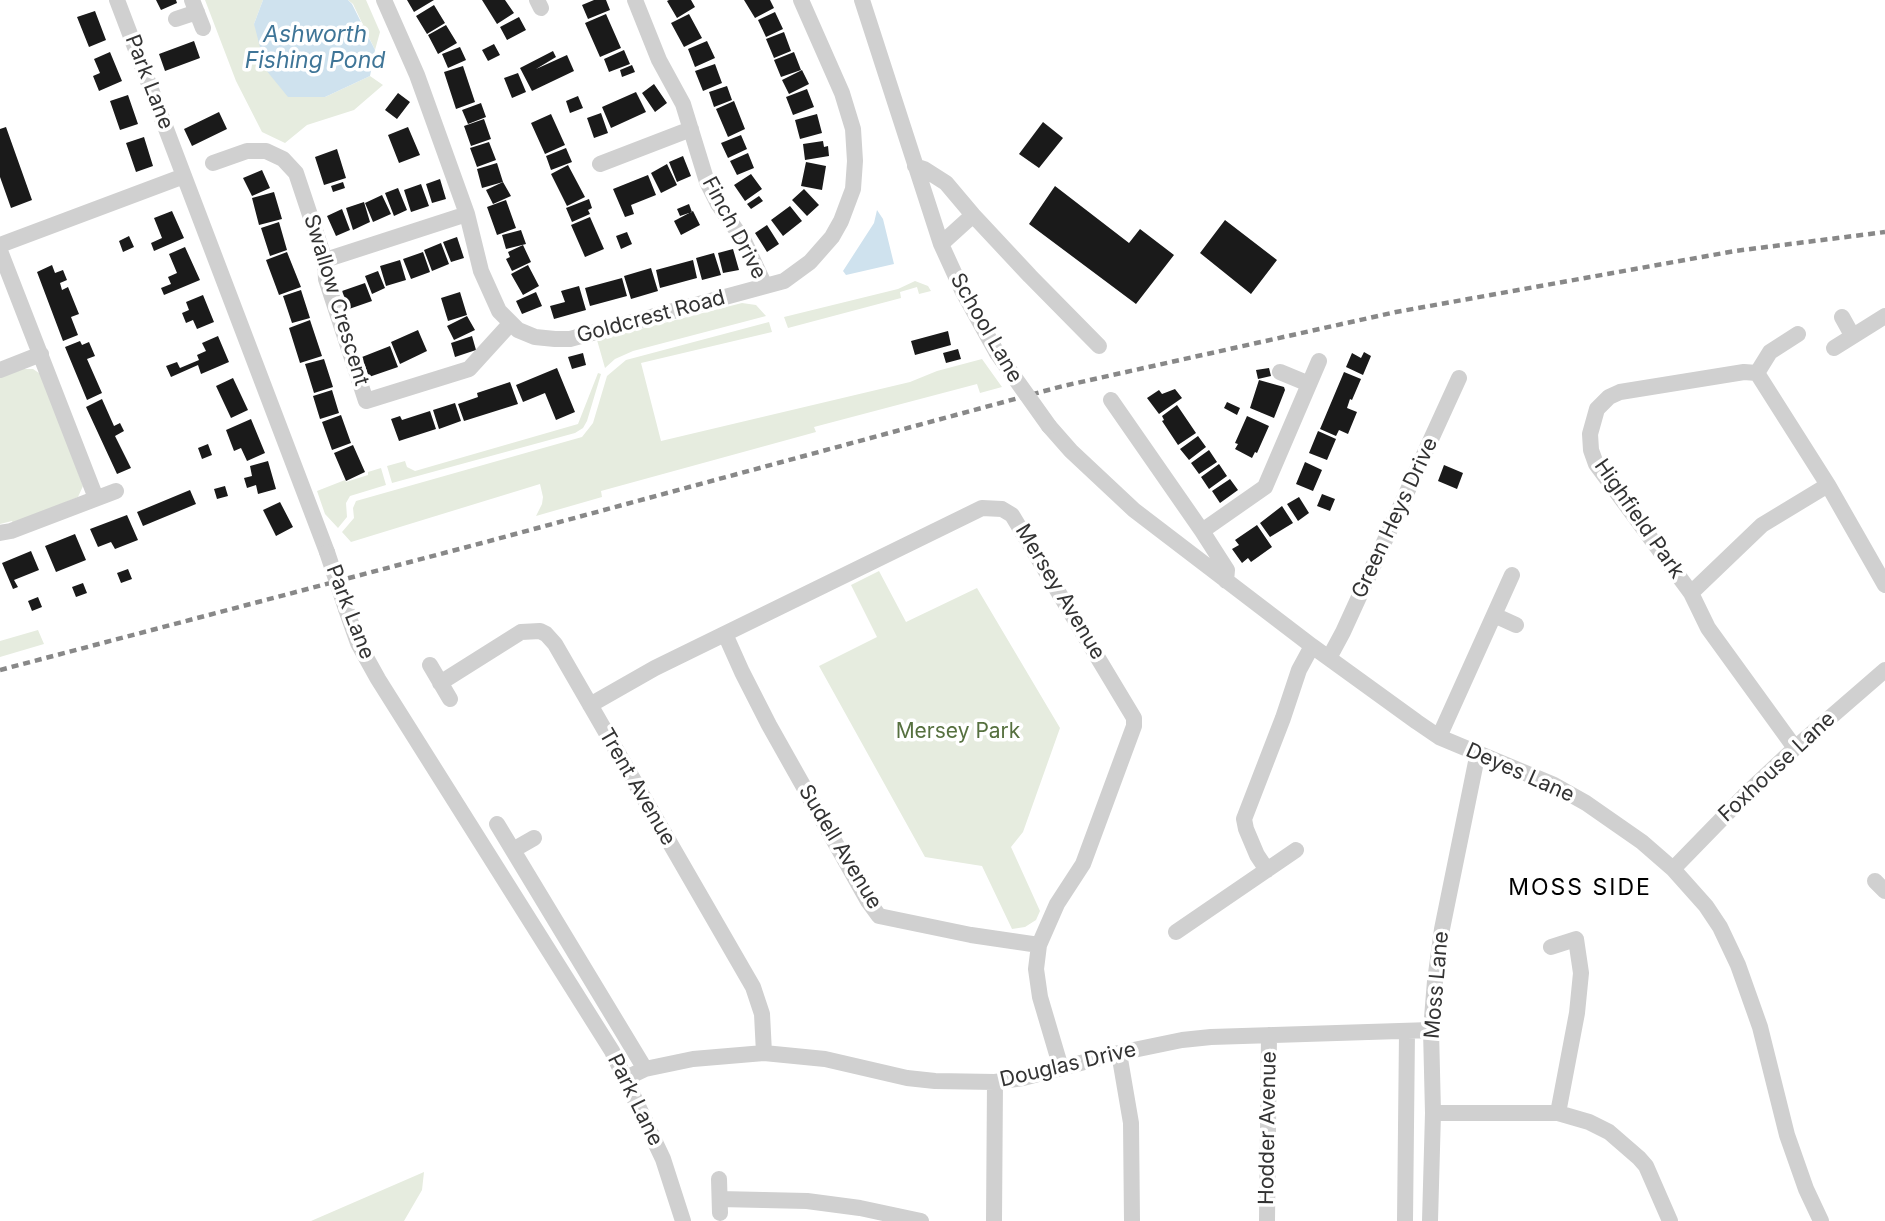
<!DOCTYPE html>
<html>
<head>
<meta charset="utf-8">
<style>
	body { margin:0 }
	canvas { display:block; background:#fff }
</style>
</head>
<body>
<canvas width="1885" height="1221"></canvas>
<script>
const ctx = document.querySelector('canvas').getContext('2d');
ctx.lineJoin = 'round';
function fillPath(path, color) { ctx.fillStyle = color; ctx.fill(path, 'evenodd'); }
const shape = rows => new Path2D(rows.map(r => 'M' + r).join(''));
function trace(path, color, width, dash) { ctx.strokeStyle = color; ctx.lineWidth = width; ctx.lineCap = dash ? 'butt' : 'round'; ctx.setLineDash(dash || []); ctx.stroke(path); }
function label(font, color, halo, rows, align = 'center') {
  ctx.font = font + ' Inter,sans-serif'; ctx.lineWidth = 7; ctx.setLineDash([]); ctx.textBaseline = 'middle'; ctx.strokeStyle = halo; ctx.fillStyle = color; for (const [text, x, y, turn = 0] of rows) {
    ctx.save(); ctx.translate(x, y); ctx.rotate((+turn || 0) * Math.PI / 180); ctx.textAlign = isNaN(turn) ? turn : align; if (halo) ctx.strokeText(text, 0, 0); ctx.fillText(text, 0, 0); ctx.restore();
  }
}
const green = shape([
	[205,0,263,0,254,24,325,97,370,76,383,85,354,110,307,125,285,143,262,132,236,81],
	[348,0,366,0,380,32,375,50,353,4],
	[915,281,928,286,931,291,919,294,917,287,900,292,901,298,788,328,784,317,898,289],
	[742,303,756,305,766,316,633,351,615,359,605,368,597,340],
	[769,322,772,332,641,363,661,441,910,382,937,371,982,359,1002,387,980,393,977,384,814,427,816,432,601,491,602,497,536,516,542,504,543,497,540,484,351,542,342,532,354,518,353,508,356,501,582,437,593,423,607,376,626,360],
	[21,369,33,369,42,375,83,486,78,497,13,524,12,521,0,524,0,377],
	[598,373,601,374,587,421,583,428,575,433,392,483,387,466,405,461,407,467,415,471,578,424],
	[381,468,386,485,350,496,346,503,347,517,338,528,325,514,317,491,345,480,346,482,368,475,368,472],
	[879,571,906,622,977,588,1060,728,1023,832,1011,847,1040,911,1036,920,1025,927,1012,929,982,866,925,857,819,666,877,637,851,585],
	[38,630,44,644,0,657,0,641],
	[424,1172,422,1190,404,1221,311,1221]
]);
const water = shape([
	[263,0,348,0,352,4,375,50,370,76,325,97,288,97,266,70,254,24],
	[877,210,883,219,894,264,846,275,843,271,874,223]
]);
const building = shape([
	[156,0,176,0,177,3,161,10],
	[407,0,434,0,414,12],
	[482,0,505,0,514,13,497,24],
	[594,0,606,0,610,10,588,19,582,5],
	[669,0,691,0,695,7,677,18,667,1],
	[744,0,770,0,774,8,755,18],
	[434,5,445,23,427,34,416,16],
	[95,11,106,40,89,47,77,17],
	[775,12,783,29,766,37,758,20],
	[606,14,621,48,600,57,585,23],
	[689,14,702,38,684,47,671,23],
	[519,17,526,30,507,40,500,27],
	[446,25,457,43,438,54,428,35],
	[784,32,791,51,774,58,766,39],
	[194,41,200,58,165,71,159,54],
	[707,41,715,58,695,67,688,49],
	[494,44,500,55,488,61,482,50],
	[460,47,466,60,448,68,442,54],
	[624,50,630,64,609,72,604,59],
	[553,51,556,57,536,69,567,55,574,71,532,91,520,68],
	[110,52,122,81,99,91,93,76,100,73,94,59],
	[794,52,801,70,781,77,774,60],
	[715,64,722,83,703,91,695,71],
	[632,65,635,72,622,77,620,70],
	[463,66,475,102,456,109,444,72],
	[802,70,809,84,789,94,782,80],
	[518,73,526,92,512,98,504,78],
	[654,84,667,103,655,112,642,93],
	[727,86,732,100,714,107,709,92],
	[807,89,814,107,793,115,786,97],
	[636,92,646,112,611,128,602,107],
	[398,93,410,102,397,119,385,110],
	[128,95,138,124,120,130,110,101],
	[578,96,583,108,570,113,566,101],
	[734,101,745,129,728,137,716,109],
	[481,103,486,117,468,124,462,110],
	[219,112,227,129,192,146,184,129],
	[601,113,608,133,594,138,587,118],
	[551,114,565,145,545,154,531,123],
	[817,114,822,133,800,139,795,120],
	[484,119,491,139,471,146,464,126],
	[1043,122,1063,138,1039,168,1019,154],
	[6,127,32,200,11,208,0,177,0,129],
	[408,127,420,155,399,163,388,135],
	[741,135,747,149,728,158,721,143],
	[144,137,153,166,136,172,126,143],
	[823,141,824,147,828,146,829,156,805,160,803,144],
	[489,142,496,160,477,167,470,148],
	[566,148,572,162,551,170,546,156],
	[337,149,346,178,324,185,315,157],
	[748,153,754,168,737,175,730,161],
	[683,156,691,176,677,182,669,162],
	[806,162,826,166,822,190,801,186],
	[497,163,503,182,482,188,477,169],
	[667,164,677,185,661,193,651,173],
	[568,165,585,197,567,206,551,174],
	[262,170,270,188,252,196,243,178],
	[751,174,762,189,745,201,734,185],
	[648,175,656,195,631,205,634,214,625,217,613,189],
	[440,179,446,199,432,203,426,184],
	[343,182,345,188,333,192,331,186],
	[503,182,511,196,493,204,486,190],
	[421,184,429,206,411,212,404,190],
	[1055,186,1129,243,1140,229,1174,255,1136,304,1029,224],
	[398,188,407,210,394,216,385,193],
	[804,189,819,205,807,216,792,200],
	[274,192,282,219,259,225,252,198],
	[382,195,391,214,373,222,365,203],
	[759,196,763,201,751,209,747,204],
	[589,199,592,208,588,210,590,214,572,222,566,208],
	[506,200,516,228,497,235,487,207],
	[364,202,370,222,353,230,346,208],
	[689,204,692,212,680,216,677,209],
	[790,206,802,221,783,236,771,220],
	[342,209,350,230,336,236,327,216],
	[172,211,184,238,154,251,151,243,162,238,154,218],
	[693,211,700,225,681,235,674,221],
	[590,217,604,249,585,257,571,225],
	[1225,220,1277,260,1251,294,1200,253],
	[279,222,287,250,270,256,261,228],
	[767,225,779,244,767,252,755,233],
	[521,230,526,244,506,249,502,235],
	[627,232,632,244,621,249,616,236],
	[129,236,134,247,123,252,119,241],
	[457,237,464,258,451,262,443,242],
	[441,243,449,264,432,271,424,250],
	[523,245,531,262,512,271,506,259,510,257,508,252],
	[185,247,200,280,164,295,161,288,171,284,168,277,177,273,169,254],
	[733,249,739,270,723,273,718,253],
	[287,252,301,287,279,295,266,260],
	[423,252,430,272,411,279,403,259],
	[714,253,721,275,702,280,696,258],
	[400,260,406,280,386,286,380,266],
	[693,260,697,278,660,288,656,270],
	[52,265,55,273,63,270,67,280,60,283,62,290,68,287,79,314,71,317,78,335,63,341,37,272],
	[528,265,539,286,523,295,511,274],
	[651,268,658,291,631,299,624,276],
	[378,271,385,288,372,294,365,276],
	[622,278,627,296,590,306,585,288],
	[365,283,372,301,349,309,342,291],
	[579,286,586,310,554,319,550,306,565,302,561,291],
	[301,290,310,318,292,323,283,296],
	[460,292,467,315,448,321,441,298],
	[536,292,542,306,522,314,516,301],
	[203,295,214,322,197,329,193,320,186,323,182,313,189,310,186,302],
	[467,316,475,330,454,340,447,326],
	[310,320,322,356,300,363,289,328],
	[418,330,427,351,400,364,391,342],
	[948,331,951,345,915,355,911,341],
	[218,336,229,362,201,374,198,365,171,377,166,366,177,362,180,368,199,360,197,355,206,351,202,343],
	[472,336,476,350,455,357,451,343],
	[80,341,82,345,89,342,95,356,87,359,102,393,87,400,65,347],
	[390,346,398,367,369,377,362,357],
	[958,349,961,359,946,363,943,353],
	[1364,352,1371,356,1363,375,1346,367,1352,353,1361,358],
	[583,353,586,365,572,369,568,357],
	[324,359,333,387,314,393,305,364],
	[557,368,575,412,556,420,545,393,523,402,516,385],
	[1269,368,1271,376,1258,379,1256,370],
	[1344,372,1361,379,1352,400,1350,399,1347,408,1357,412,1348,434,1339,430,1336,436,1320,429],
	[233,378,248,410,231,418,216,386],
	[1259,380,1284,387,1285,390,1274,418,1250,408],
	[510,382,518,404,464,421,458,404,478,397,477,393],
	[1175,389,1182,398,1159,414,1147,398,1159,390,1162,394],
	[332,390,339,413,320,419,313,396],
	[102,399,114,426,120,423,124,431,115,436,131,468,117,474,86,407],
	[1227,402,1240,408,1237,415,1224,408],
	[455,403,461,421,439,429,433,410],
	[1177,405,1196,433,1178,445,1162,421,1164,420,1162,416],
	[430,411,436,429,399,441,391,419,400,416,402,420],
	[341,415,351,443,332,450,322,422],
	[1247,416,1269,426,1257,453,1255,452,1252,458,1235,449,1238,444,1235,443],
	[251,419,265,453,247,461,241,448,234,451,226,430],
	[1318,431,1336,439,1327,460,1309,453],
	[1198,436,1206,447,1189,460,1180,449],
	[208,444,212,455,202,459,198,448],
	[353,445,365,472,346,481,334,453],
	[1209,450,1217,462,1199,474,1191,463],
	[268,461,276,489,258,494,256,485,247,488,244,478,252,476,250,466],
	[1305,462,1322,470,1313,491,1296,484],
	[1219,464,1227,476,1209,489,1201,477],
	[1444,465,1463,473,1457,489,1438,481],
	[1230,479,1238,490,1220,503,1212,491],
	[225,486,228,496,217,499,214,489],
	[190,490,196,504,143,526,137,512],
	[1322,494,1335,499,1330,511,1317,506],
	[1299,497,1309,513,1298,521,1287,504],
	[280,502,293,527,276,536,263,510],
	[1282,506,1293,523,1270,537,1260,523],
	[127,515,138,540,115,549,111,542,98,547,90,529],
	[1257,525,1272,547,1251,562,1248,558,1242,563,1232,549,1239,545,1235,540],
	[75,534,86,560,56,572,45,546],
	[31,551,39,570,14,580,18,587,13,589,2,563],
	[128,569,132,579,121,583,117,573],
	[83,583,87,593,76,597,72,587],
	[38,597,42,607,32,611,28,601]
]);
const minor = shape([
	[117,0,327,552],
	[192,0,203,28],
	[384,0,417,75,467,214,481,271,499,311,518,330,535,337,555,339,570,339,784,281,810,262,832,237,841,221,853,189,855,161,853,129,842,93,801,0],
	[537,0,541,8],
	[635,0,659,60,683,104,707,182,718,204,744,241,765,286],
	[862,0,941,244,962,290,997,353],
	[176,19,197,12],
	[213,163,247,151,266,151,283,159,296,173,325,260,326,279,366,401,469,369,510,324],
	[600,164,691,129],
	[915,166,924,169,946,183,973,215,1030,276,1099,346],
	[941,244,973,215],
	[0,245,184,176],
	[0,251,96,498],
	[325,260,467,214],
	[1842,317,1852,335],
	[1834,348,1885,316],
	[0,370,41,354],
	[1280,372,1309,384],
	[1757,373,1770,352,1798,334],
	[1111,400,1202,531,1227,570,1226,581],
	[1049,426,1071,451,1134,510,1312,646,1417,722,1439,737,1554,785,1586,803,1642,842,1673,869,1706,906,1720,927,1738,965,1760,1027,1787,1135,1806,1189,1821,1221],
	[1202,531,1265,487,1319,361],
	[0,533,11,531,116,491],
	[1691,593,1762,525,1828,485],
	[346,609,358,643,378,679,612,1051,663,1159,683,1221],
	[1494,615,1516,625],
	[725,634,742,672,769,725,868,901,879,916,971,935,1039,945],
	[1329,658,1343,632,1459,378],
	[430,665,450,699],
	[440,683,521,632,540,631,546,634,555,644,753,987,762,1014,764,1053],
	[590,705,655,668,982,508,1002,509,1012,515,1134,718,1134,726,1083,864,1057,904,1039,945,1036,969,1040,997,1061,1068],
	[1439,737,1512,575],
	[1795,748,1708,628,1691,593,1596,464,1591,450,1590,434,1597,409,1609,397,1620,392,1744,372,1757,373,1828,485,1885,585],
	[497,824,645,1069],
	[513,850,534,838],
	[1673,869,1747,793,1795,748,1885,670],
	[1267,870,1257,855,1246,829,1244,819,1283,718,1299,670,1312,646],
	[1875,881,1885,891],
	[1176,932,1296,850],
	[1551,947,1576,939,1581,973,1577,1013,1558,1113],
	[1119,1053,1131,1123,1132,1221],
	[626,1078,645,1069,693,1059,764,1053,825,1059,907,1078,935,1081,995,1082,1023,1078,1119,1053,1182,1040,1211,1037,1431,1030],
	[1433,1113,1558,1113,1589,1122,1609,1132,1639,1158,1646,1166,1670,1221],
	[719,1179,720,1213],
	[720,1199,807,1201,860,1208,921,1221],
	[994,1221,995,1082],
	[1267,1221,1269,1035],
	[1405,1221,1407,1032],
	[1430,1221,1433,1113,1431,1030,1435,981,1442,929,1478,752]
]);
const rail = shape([
	[0,670,482,543,1063,386,1396,312,1735,251,1885,232]
]);
const minorBridge = shape([
	[997,353,1049,426],
	[327,552,346,609]
]);
const streetNames = [
	["Park Lane",149,82,69],
	["Finch Drive",734,228,62],
	["Swallow Crescent",336,300,73],
	["Goldcrest Road",651,317,-15],
	["School Lane",986,328,60],
	["Green Heys Drive",1395,518,-65],
	["Highfield Park",1639,519,55],
	["Mersey Avenue",1060,592,59],
	["Park Lane",350,612,69],
	["Foxhouse Lane",1777,767,-43],
	["Deyes Lane",1520,773,24],
	["Trent Avenue",637,787,60],
	["Sudell Avenue",840,847,59],
	["Moss Lane",1437,985,-85],
	["Douglas Drive",1068,1065,-13],
	["Park Lane",635,1100,64],
	["Hodder Avenue",1268,1128,-89]
];
const parkNames = [
	["Mersey Park",958,732]
];
const waterNames = [
	["Ashworth",315,35],
	["Fishing Pond",315,61]
];
const neighbourhoodNames = [
	["MOSS SIDE",1580,888]
];
fillPath(green, '#e6ecdf');
fillPath(water, '#cfe2ee');
fillPath(building, '#1a1a1a');
trace(minor, '#d0d0d0', 16);
trace(rail, '#888', 4.5, [7, 5]);
trace(minorBridge, '#d0d0d0', 16);
label('21px', '#333', '#fff', streetNames);
label('21px', '#56703f', '#fff', parkNames);
label('italic 23px', '#3f7597', '#fff', waterNames);
ctx.letterSpacing = '2px';
label('23px', '#000', '#fff', neighbourhoodNames);
ctx.letterSpacing = '0px';
</script>
</body>
</html>
